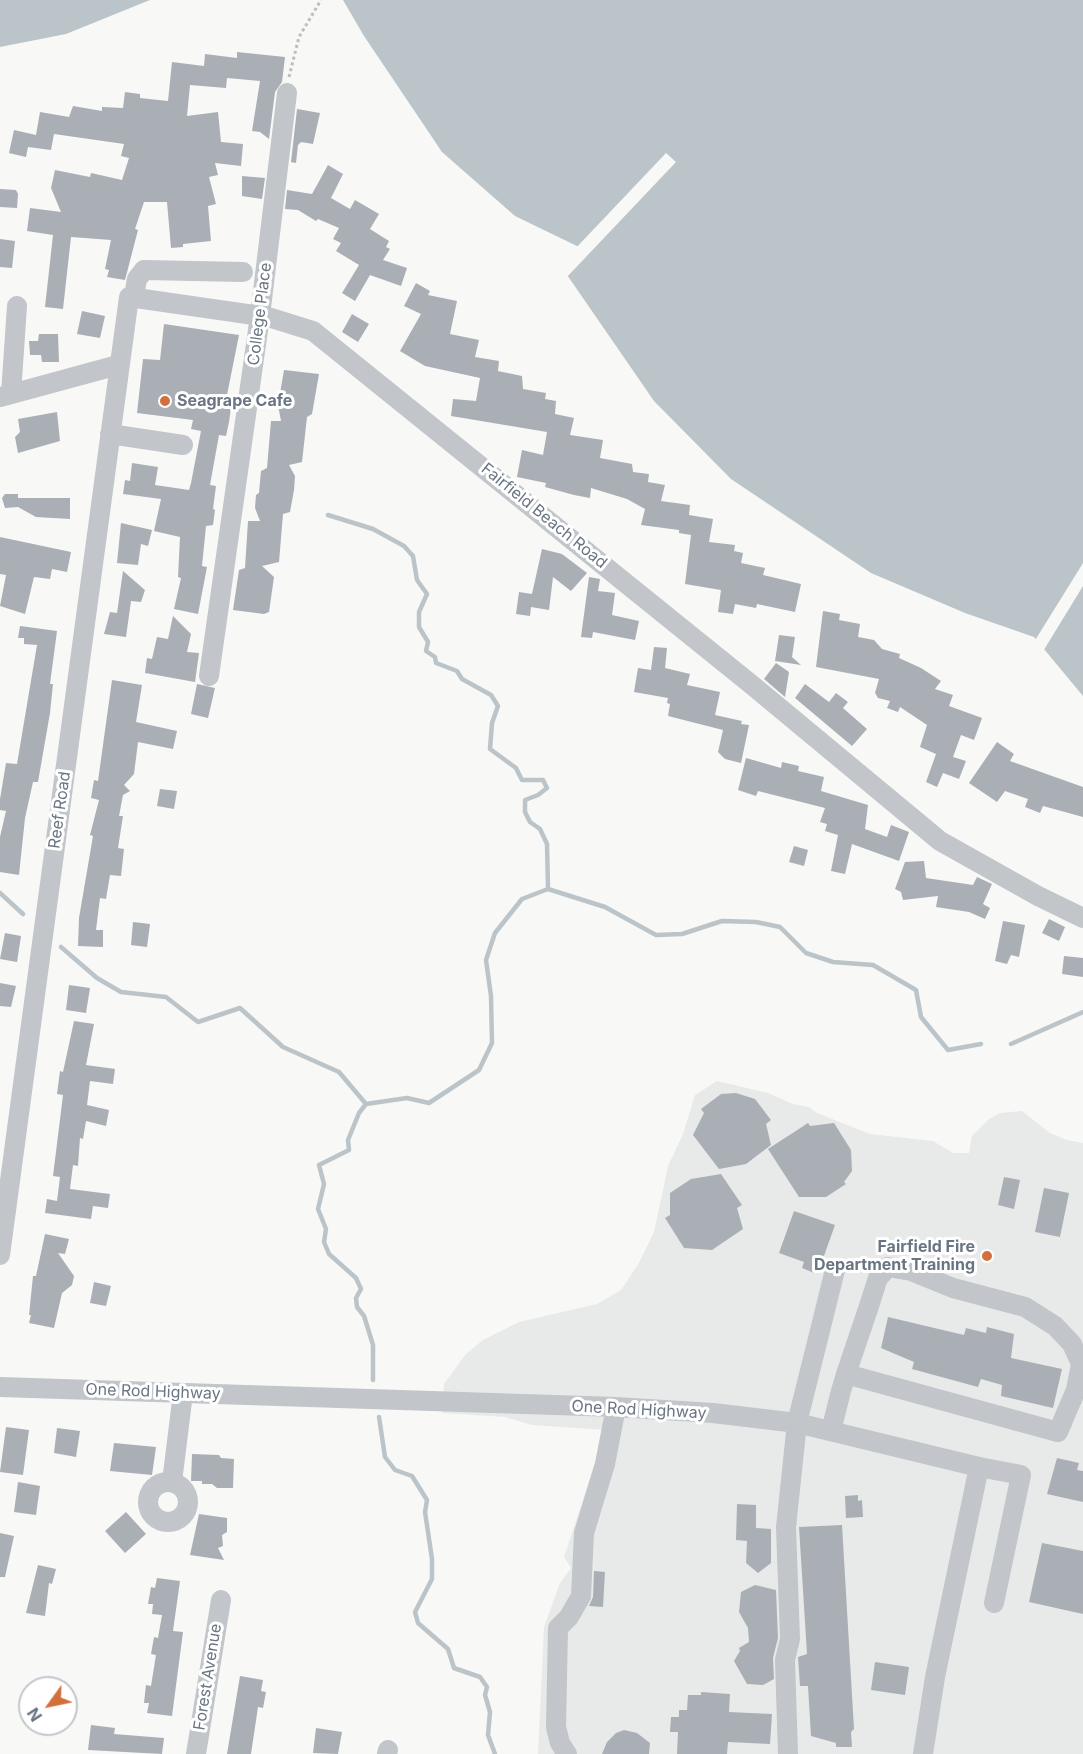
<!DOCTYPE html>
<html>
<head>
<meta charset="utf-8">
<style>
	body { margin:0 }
	#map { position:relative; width:1083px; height:1754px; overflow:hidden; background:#f8f8f6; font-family:Inter,sans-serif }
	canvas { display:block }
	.north { position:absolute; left:18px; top:1676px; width:60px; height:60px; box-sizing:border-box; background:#fff; border:2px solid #c3c8cd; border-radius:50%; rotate:237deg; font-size:16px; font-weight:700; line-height:24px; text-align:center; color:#6a7583 }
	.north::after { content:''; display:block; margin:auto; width:21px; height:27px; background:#d26f3c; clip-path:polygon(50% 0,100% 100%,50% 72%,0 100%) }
</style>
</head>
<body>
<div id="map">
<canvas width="1083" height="1754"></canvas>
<div class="north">N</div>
</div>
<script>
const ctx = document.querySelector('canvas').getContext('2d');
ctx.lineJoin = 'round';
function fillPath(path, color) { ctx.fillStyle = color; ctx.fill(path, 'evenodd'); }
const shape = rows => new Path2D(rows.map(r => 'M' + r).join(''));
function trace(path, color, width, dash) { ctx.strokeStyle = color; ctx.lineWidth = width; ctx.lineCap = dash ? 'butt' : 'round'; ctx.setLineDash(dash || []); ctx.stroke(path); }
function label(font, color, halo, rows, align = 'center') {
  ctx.font = font + ' Inter,sans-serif'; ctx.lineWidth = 6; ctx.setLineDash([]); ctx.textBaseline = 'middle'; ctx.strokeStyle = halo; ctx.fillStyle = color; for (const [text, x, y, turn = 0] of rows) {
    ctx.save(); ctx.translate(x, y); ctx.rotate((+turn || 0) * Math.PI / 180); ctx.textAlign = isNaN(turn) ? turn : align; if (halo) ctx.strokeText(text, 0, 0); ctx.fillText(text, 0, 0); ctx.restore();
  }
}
const built = shape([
	[717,1081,768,1093,793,1104,809,1107,817,1113,870,1134,933,1141,953,1153,969,1153,972,1136,989,1119,1000,1113,1022,1111,1050,1133,1067,1140,1083,1143,1083,1754,538,1754,544,1627,560,1583,571,1568,564,1557,606,1430,532,1425,505,1417,442,1413,444,1384,466,1354,483,1340,519,1322,597,1304,621,1290,639,1263,654,1232,668,1166,683,1134,695,1095]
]);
const water = shape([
	[0,0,150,0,66,34,0,47],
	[343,0,1083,0,1083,696,1034,637,965,613,871,573,731,479,654,401,565,272,579,247,515,216,442,152,364,36]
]);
const pier = shape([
	[666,153,676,162,566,278,563,271,574,250],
	[1083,563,1083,586,1042,653,1034,642]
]);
const stream = shape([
	[328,515,373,529,404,546,413,556,417,580,427,594,419,612,419,627,428,642,426,651,435,657,436,663,457,671,462,679,491,695,498,706,492,723,490,749,516,768,522,780,543,780,547,788,538,795,525,800,525,812,530,822,540,829,547,844,548,889],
	[0,893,23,914],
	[61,947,97,978,121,992,166,997,198,1022,240,1008,283,1047,339,1072,366,1104,407,1098,429,1103,479,1070,492,1043,491,996,486,960,495,933,522,899,548,889,605,907,656,935,682,934,722,921,756,922,780,927,806,953,833,962,873,965,916,990,921,1017,948,1050,981,1044],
	[1011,1044,1083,1012],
	[366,1104,359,1113,348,1140,349,1150,319,1165,324,1184,318,1209,326,1229,324,1242,329,1254,356,1278,361,1289,356,1298,357,1307,364,1316,373,1345,373,1380],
	[379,1417,385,1457,395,1470,412,1476,427,1500,425,1512,432,1559,432,1579,415,1612,418,1623,448,1649,454,1668,480,1677,487,1687,485,1695,490,1712,488,1735,495,1754]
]);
const building = shape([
	[237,52,285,57,282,82,275,92,269,139,260,132,252,131,260,81,227,78,226,88,190,85,187,116,218,112,221,142,243,144,241,166,215,163,218,175,209,177,216,204,208,206,211,241,183,244,183,247,171,248,167,202,144,202,135,229,138,230,125,280,107,277,109,270,105,269,111,240,71,237,63,309,45,307,53,235,27,231,30,208,61,212,51,188,55,170,90,177,91,173,122,180,129,158,121,156,124,144,54,134,51,150,28,147,26,157,9,153,14,130,36,135,40,112,69,117,73,106,102,111,102,107,123,108,125,92,140,94,140,98,168,101,172,62,204,66,205,54,237,58],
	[297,109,320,113,313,144,301,142,298,145,296,163,291,162],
	[328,165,343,174,331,198,350,209,355,200,379,214,370,229,389,241,386,247,390,249,383,260,407,268,401,286,370,275,355,301,342,293,359,265,336,251,341,243,333,239,339,228,318,219,316,221,298,210,285,209,287,190,312,194],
	[242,176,265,178,262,199,242,196],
	[0,189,16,190,18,194,17,208,0,207],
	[0,239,15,241,12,268,0,267],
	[416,283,430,291,428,295,457,301,450,334,479,340,475,357,499,361,498,371,522,376,523,389,546,393,545,399,556,401,555,414,574,418,570,435,603,440,600,458,632,464,633,472,649,474,648,482,665,485,661,501,690,505,689,515,713,519,709,542,735,545,734,551,743,553,741,563,765,568,763,575,801,584,795,612,757,604,756,608,735,604,733,614,718,612,721,590,685,584,691,535,679,533,679,530,641,525,645,509,627,499,591,488,590,498,574,495,545,487,546,483,517,477,522,450,543,455,547,432,451,416,453,399,476,401,480,378,425,366,400,351,421,314,404,306],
	[82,311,105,316,100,338,77,334],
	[352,314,369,324,358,342,342,332],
	[164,324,239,335,226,400,232,401,229,422,226,436,219,435,210,485,216,486,213,509,215,510,213,525,206,526,202,566,207,567,198,614,174,609,181,578,178,577,180,537,154,531,161,499,123,494,125,480,130,481,132,463,158,467,155,485,189,490,191,483,201,431,191,429,193,420,137,413,143,359,160,360],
	[39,334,58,334,59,362,42,362,41,355,30,355,29,341,38,341],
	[284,370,319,374,312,414,307,417,302,462,289,465,295,476,294,490,290,512,283,514,279,562,262,566,274,577,269,612,264,614,233,610,239,570,245,568,248,521,260,521,255,508,256,495,259,493,261,471,267,468,271,421,281,421,278,405],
	[57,412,60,441,18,453,15,437,20,432,18,419],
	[5,494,18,494,18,498,70,498,70,519,36,517,18,507,5,508,2,498],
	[121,523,152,530,148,546,141,544,138,565,117,563],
	[0,537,71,552,67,572,52,569,50,579,34,577,25,614,0,606,6,575,0,574],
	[542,549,562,554,587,573,571,591,553,577,549,610,531,607,530,616,516,614,519,592,532,594],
	[123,571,145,590,141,602,131,601,126,637,104,634,110,612,117,613],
	[589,577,600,579,598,591,615,593,612,615,639,621,635,640,593,632,592,638,581,637],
	[823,611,840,614,839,620,860,624,858,637,874,640,882,649,900,654,899,658,921,668,941,681,935,689,953,695,949,706,982,718,974,740,961,735,953,757,966,761,959,779,943,773,937,787,926,782,936,754,920,747,927,725,900,707,898,712,887,708,890,701,878,698,875,693,879,679,816,667],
	[173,616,191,634,187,652,199,653,195,682,145,673,147,658,152,659,157,637,168,639],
	[20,626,57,631,50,684,53,684,50,713,38,782,33,782,25,818,19,875,0,872,0,837,6,811,0,810,0,799,6,763,17,764,37,645,24,644,24,638,18,638],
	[779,635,795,637,792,657,801,665,775,661],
	[654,647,667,648,665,668,690,674,687,685,720,692,715,715,742,721,741,724,749,725,741,763,725,759,718,752,723,730,668,716,670,704,667,703,668,698,634,692,638,668,651,670],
	[776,663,789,672,785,697,764,679],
	[112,680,142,685,136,722,177,731,173,749,138,742,134,774,124,785,130,791,123,795,119,816,123,816,118,848,124,849,121,876,110,875,106,899,100,898,96,930,103,930,103,947,78,946,79,918,93,836,90,835,99,800,91,798,94,780,98,781],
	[197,684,215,688,208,718,191,714],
	[805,684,829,702,836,693,848,702,843,708,867,729,852,746,795,698],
	[997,742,1014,754,1010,761,1083,787,1083,817,1043,806,1040,813,1025,807,1028,799,1005,791,997,802,969,783],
	[746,758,781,768,782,762,799,766,798,771,824,777,821,791,868,805,865,829,887,837,891,825,909,832,899,861,852,844,845,874,831,871,838,835,825,831,827,824,820,822,825,808,758,791,756,796,738,790],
	[160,789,177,791,174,809,157,806],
	[794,846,808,850,804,866,789,862],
	[924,861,926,878,973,885,977,877,992,884,983,904,990,908,985,919,969,912,936,907,938,896,903,900,901,892,895,889,905,862],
	[1049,919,1065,927,1059,941,1042,933],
	[1003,921,1025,925,1019,957,1011,955,1007,964,995,961],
	[133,922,150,924,147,947,131,945],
	[5,933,21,936,17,962,0,959],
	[1064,956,1083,958,1083,977,1062,974],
	[0,983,16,986,11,1007,0,1006],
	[69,985,90,988,86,1013,66,1010],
	[74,1021,94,1024,86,1065,115,1069,113,1084,90,1081,87,1105,109,1110,106,1126,86,1121,83,1139,80,1138,78,1166,73,1165,70,1189,110,1194,108,1208,93,1206,91,1219,45,1213,47,1199,57,1201,60,1177,53,1176,63,1095,57,1094,60,1071,63,1072],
	[736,1093,755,1099,771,1120,766,1124,771,1145,746,1164,719,1169,693,1135,704,1113,701,1109,721,1094],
	[808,1123,810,1126,834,1123,851,1150,852,1171,844,1182,846,1184,826,1197,799,1197,768,1149],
	[721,1174,742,1205,737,1208,743,1229,712,1250,684,1248,665,1218,670,1215,670,1193,691,1179],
	[1004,1177,1020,1180,1014,1209,998,1205],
	[1044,1188,1069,1193,1060,1237,1035,1232],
	[794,1211,835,1225,820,1267,814,1273,802,1268,804,1262,779,1253],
	[45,1234,69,1239,65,1254,58,1253,74,1276,72,1285,62,1293,54,1328,29,1323,31,1315,29,1315,33,1276,36,1276],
	[94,1282,111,1286,106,1306,90,1303],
	[888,1317,964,1335,966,1328,986,1333,987,1327,1014,1334,1011,1358,1062,1369,1053,1408,1001,1396,1002,1385,981,1379,978,1387,912,1369,914,1362,881,1348],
	[6,1427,29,1430,23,1475,0,1472],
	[57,1428,80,1431,76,1457,54,1453],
	[114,1443,156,1447,152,1475,110,1471],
	[192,1454,219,1455,221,1458,234,1459,233,1488,217,1488,212,1484,202,1484,202,1481,191,1481],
	[1057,1458,1079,1463,1077,1470,1083,1471,1083,1502,1047,1494],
	[18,1482,40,1486,36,1515,14,1512],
	[858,1495,858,1501,862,1500,863,1517,846,1518,845,1496],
	[737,1504,756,1505,756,1528,771,1529,771,1563,758,1573,746,1563,747,1541,736,1540],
	[126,1512,146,1534,125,1553,105,1531],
	[199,1514,227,1518,227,1532,222,1535,223,1546,218,1548,224,1560,190,1555],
	[842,1525,854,1729,851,1732,852,1747,836,1747,836,1743,811,1736,808,1686,800,1686,798,1657,807,1654,799,1527],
	[0,1533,14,1536,5,1577,0,1577],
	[1042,1543,1083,1551,1083,1614,1029,1602],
	[38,1565,56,1569,52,1584,49,1583,45,1616,26,1613],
	[594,1571,605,1572,603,1607,589,1606,593,1597],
	[157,1578,180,1581,173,1631,183,1632,172,1716,147,1713,149,1703,144,1703,146,1685,151,1686,156,1655,151,1654,154,1637,158,1638,162,1615,152,1614,153,1604,148,1604,151,1587,155,1588],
	[755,1585,776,1590,778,1638,773,1658,774,1679,763,1685,747,1684,734,1661,740,1651,739,1648,749,1642,748,1628,739,1612,741,1592],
	[875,1662,909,1667,905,1695,871,1690],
	[240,1676,263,1680,261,1691,266,1692,263,1708,258,1707,251,1754,227,1754],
	[701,1692,730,1694,729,1712,772,1714,770,1744,728,1742,727,1754,677,1754,678,1732,670,1732,671,1717,679,1717,679,1710,687,1710,688,1695,701,1695],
	[91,1725,115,1728,114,1734,164,1738,162,1754,88,1750],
	[316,1728,342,1732,338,1754,313,1753],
	[624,1730,637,1733,650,1743,649,1754,602,1754,607,1742,616,1733]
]);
const path = shape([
	[289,77,299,37,321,0]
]);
const minor = shape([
	[134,296,137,279,144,270,243,272],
	[11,394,17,306],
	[0,397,118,365],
	[110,434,183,445],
	[209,676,260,316,287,93],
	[0,1255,129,297,268,317,313,331,752,685,940,841,1038,896,1083,918],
	[0,1387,616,1407,713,1413,797,1423,979,1467,935,1677,923,1754],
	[831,1431,841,1391,846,1374,868,1309,878,1278,888,1267,911,1271,953,1288,1025,1307,1055,1326,1072,1344,1081,1364,1076,1390,1058,1432,846,1374],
	[979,1467,1021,1475,994,1603],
	'148 1502a20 20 0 1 1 40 0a20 20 0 1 1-40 0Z',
	[172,1482,183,1393],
	[196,1754,221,1600],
	[387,1754,388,1750],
	[567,1754,560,1743,556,1727,558,1628,569,1617,581,1596,584,1533,605,1464,616,1407],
	[788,1754,785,1660,790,1639,786,1527,797,1423,835,1270]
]);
const markers = [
	[165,401,6,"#d26f3c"],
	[987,1256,6,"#d26f3c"]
];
const streetNames = [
	["College Place",260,314,-83],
	["Fairfield Beach Road",544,516,39],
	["Reef Road",60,810,-82],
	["One Rod Highway",153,1392,2],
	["One Rod Highway",639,1410,3],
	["Forest Avenue",208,1677,-81]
];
const poiNames = [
	["Seagrape Cafe",177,401],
	["Fairfield Fire",975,1247,"right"],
	["Department Training",975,1265,"right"]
];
fillPath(built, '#e8eae9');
fillPath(water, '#bbc4c8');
fillPath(pier, '#f8f8f6');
trace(stream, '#bbc4c8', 4.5);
fillPath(building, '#a9afb5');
trace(path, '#bcbec0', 3, [3, 3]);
trace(minor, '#c2c5c9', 20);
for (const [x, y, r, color] of markers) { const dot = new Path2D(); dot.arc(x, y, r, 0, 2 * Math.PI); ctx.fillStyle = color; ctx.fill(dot); trace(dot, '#fff', 2); }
label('16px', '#6a7583', '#fff', streetNames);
label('bold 16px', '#6a7583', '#fff', poiNames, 'left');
</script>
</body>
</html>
